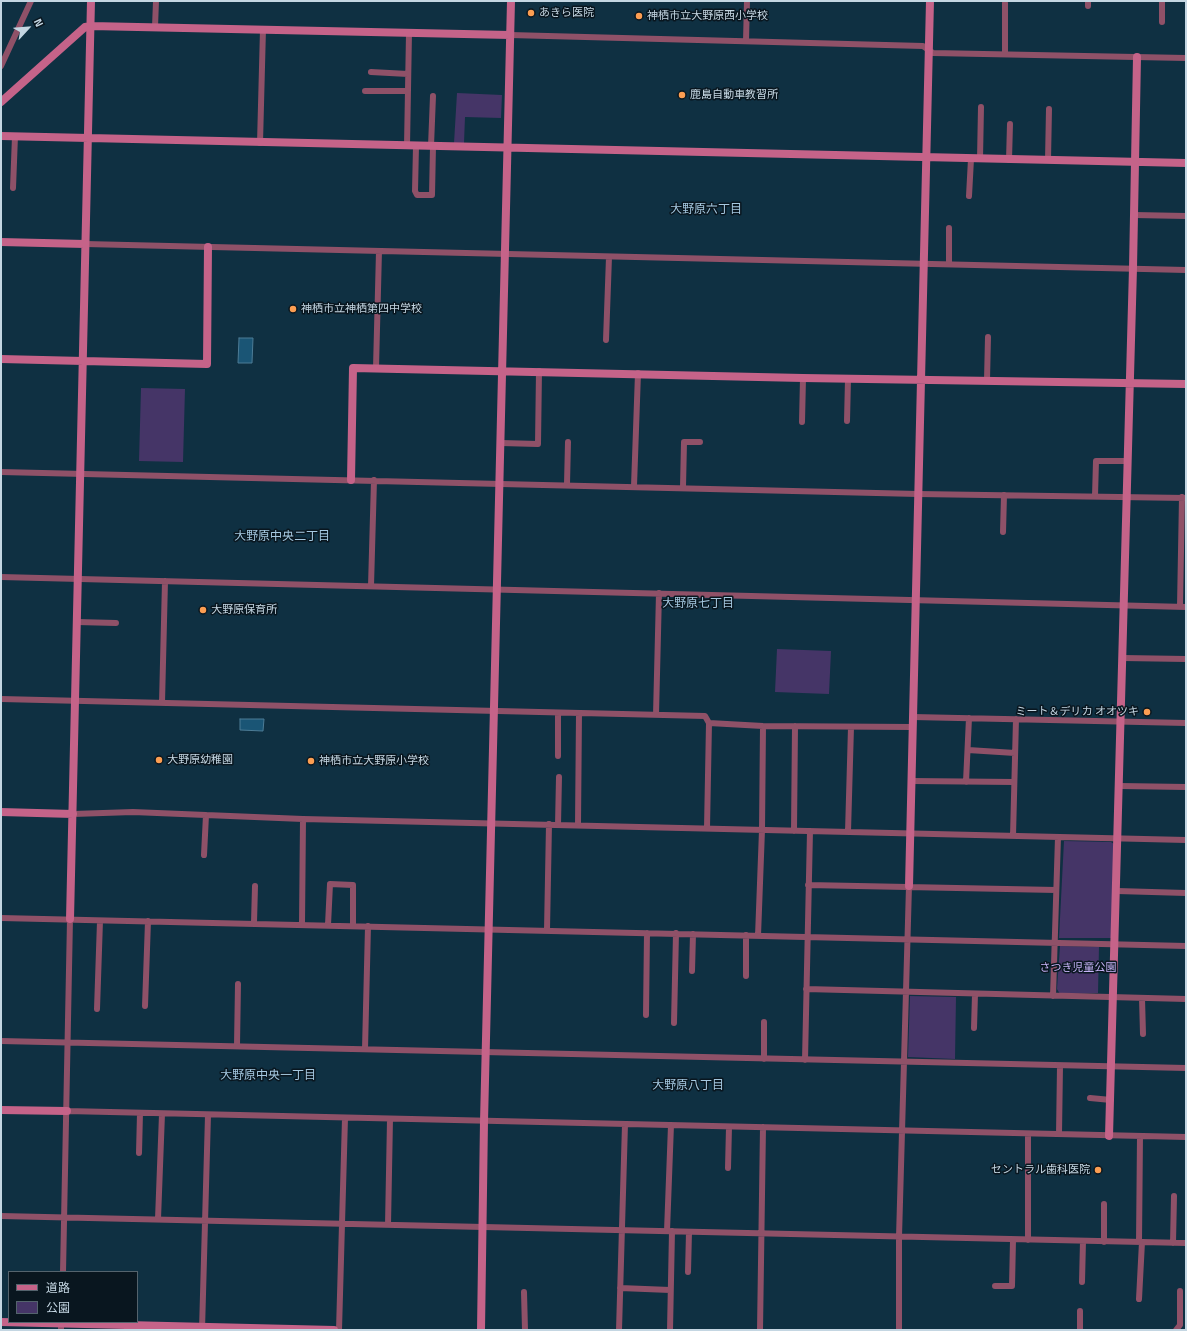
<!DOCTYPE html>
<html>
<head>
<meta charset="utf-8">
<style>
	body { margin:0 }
	#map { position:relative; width:1187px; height:1331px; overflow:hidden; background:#0f3042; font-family:"Titillium Web","Noto Sans JP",sans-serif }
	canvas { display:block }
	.frame { position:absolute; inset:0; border:2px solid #c4d6e2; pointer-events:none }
	.legend { position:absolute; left:8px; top:1271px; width:130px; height:52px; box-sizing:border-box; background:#09161f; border:1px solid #54636d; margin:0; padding:5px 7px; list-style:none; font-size:12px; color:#c4d6e2 }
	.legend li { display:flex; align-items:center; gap:8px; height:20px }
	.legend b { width:20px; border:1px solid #54636d }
	.north { position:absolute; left:8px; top:8px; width:40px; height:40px; -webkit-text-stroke:3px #09161f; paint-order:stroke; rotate:64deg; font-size:11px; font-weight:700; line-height:16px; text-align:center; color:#c4d6e2 }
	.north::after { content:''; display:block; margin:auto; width:14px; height:18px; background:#c4d6e2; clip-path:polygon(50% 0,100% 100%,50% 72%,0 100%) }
</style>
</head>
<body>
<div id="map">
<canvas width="1187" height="1331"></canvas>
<div class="frame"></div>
<ul class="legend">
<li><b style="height:5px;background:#c56389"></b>道路</li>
<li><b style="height:11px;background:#453567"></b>公園</li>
</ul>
<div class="north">N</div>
</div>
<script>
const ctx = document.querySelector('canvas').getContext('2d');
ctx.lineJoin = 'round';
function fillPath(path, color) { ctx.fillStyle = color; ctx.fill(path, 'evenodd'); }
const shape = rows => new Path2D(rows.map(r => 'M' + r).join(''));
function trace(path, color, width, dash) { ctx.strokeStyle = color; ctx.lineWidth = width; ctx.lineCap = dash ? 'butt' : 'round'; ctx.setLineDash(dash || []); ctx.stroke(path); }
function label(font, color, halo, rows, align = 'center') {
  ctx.font = font + ' "Titillium Web","Noto Sans JP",sans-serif'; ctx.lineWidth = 3; ctx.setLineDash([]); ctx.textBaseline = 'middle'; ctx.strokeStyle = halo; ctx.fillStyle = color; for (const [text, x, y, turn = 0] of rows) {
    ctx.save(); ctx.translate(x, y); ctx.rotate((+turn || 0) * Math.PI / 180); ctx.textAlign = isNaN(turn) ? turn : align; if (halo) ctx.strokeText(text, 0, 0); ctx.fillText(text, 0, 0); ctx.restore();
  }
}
const green = shape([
	[457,93,502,95,501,118,465,117,464,143,454,143],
	[141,388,185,389,183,462,139,461],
	[777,649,831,651,829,694,775,692],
	[1064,841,1111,842,1114,844,1111,938,1059,938],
	[1060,946,1099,947,1098,993,1060,994,1057,989],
	[910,996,956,997,955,1059,908,1057]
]);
const water = shape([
	[239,338,253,338,252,363,238,363,239,338],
	[240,719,264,719,263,731,240,730,240,719]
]);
const street = shape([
	[1088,6,1088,1],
	[1162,22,1162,1],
	[155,27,156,1],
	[510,35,923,46,933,53,1186,58],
	[746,41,747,1],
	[1005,54,1005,3],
	[1,66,31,1],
	[371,72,408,74],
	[365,91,408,91],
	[260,143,263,29],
	[407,146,409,33],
	[416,146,415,191,417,195,432,195,433,146],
	[431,146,433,96],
	[980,159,981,107],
	[1009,160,1010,124],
	[1048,160,1049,109],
	[13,188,15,136],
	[969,196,971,159],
	[1134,215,1186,216],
	[85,244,1186,270],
	[949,264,949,228],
	[606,340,609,257],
	[376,368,379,251],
	[987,380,988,337],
	[847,421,848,379],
	[802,422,803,378],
	[501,443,538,444,539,371],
	[1,472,918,494,1186,498],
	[567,484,568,442],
	[634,486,638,373],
	[683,487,684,442,700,442],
	[1095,496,1096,461,1128,461],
	[1003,532,1004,495],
	[1,577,1186,607],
	[371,586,374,480],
	[1180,606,1182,497],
	[77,622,116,623],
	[1123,658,1186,659],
	[1,699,705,716,709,723,763,726,912,727],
	[162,703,165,581],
	[656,715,659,593],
	[913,717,1186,723],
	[968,750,1015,753],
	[558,756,558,713],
	[912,781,1014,782],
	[966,782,969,718],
	[1120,786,1186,787],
	[73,814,133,812,303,819,1186,840],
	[558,825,559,777],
	[578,825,579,713],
	[707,828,709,723],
	[794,831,795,726],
	[848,832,851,727],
	[1013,836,1016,719],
	[204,855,206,815],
	[808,885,1056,890],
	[1117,891,1186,893],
	[1,918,1186,946],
	[254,923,255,886],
	[302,924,303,819],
	[328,925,330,884,353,885,353,926],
	[547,930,549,824],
	[746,935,746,976],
	[758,936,762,830,763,726],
	[692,971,693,934],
	[806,989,1186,999],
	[1053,996,1058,837],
	[1142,998,1143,1034],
	[145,1006,148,921],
	[97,1009,100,921],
	[646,1015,647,933],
	[674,1023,676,933],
	[974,1028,975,994],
	[1,1041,1186,1068],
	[237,1045,238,984],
	[365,1049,368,926],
	[764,1059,764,1022],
	[805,1060,810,831],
	[1090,1098,1111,1100],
	[67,1111,1186,1137],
	[1028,1134,1028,1240],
	[1059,1134,1060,1066],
	[139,1153,140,1113],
	[728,1168,729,1127],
	[1,1216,1186,1243],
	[158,1219,162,1114],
	[388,1225,390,1119],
	[667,1231,671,1125],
	[1104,1242,1104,1204],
	[1139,1242,1140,1136],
	[1173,1243,1174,1196],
	[63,1272,70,919],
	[688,1272,689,1232],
	[1082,1282,1083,1241],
	[995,1286,1012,1286,1013,1240],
	[620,1288,670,1290],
	[524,1292,525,1330],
	[1139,1299,1142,1242],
	[61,1330,61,1322],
	[202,1330,208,1115],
	[339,1330,345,1118],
	[619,1330,625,1124],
	[670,1330,672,1231],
	[760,1330,763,1127],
	[899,1330,899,1237,909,886],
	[1080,1330,1080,1311],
	[1176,1330,1180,1325,1180,1291]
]);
const secondary = shape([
	[1,102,85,27,91,26,510,35],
	[1,136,1186,163],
	[1,242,85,244],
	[1,359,207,364,208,247],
	[351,480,353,368,803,378,1186,384],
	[1,812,73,814],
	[909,886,930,1],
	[70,919,91,1],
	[1,1110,67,1111],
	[1109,1136,1133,268,1137,57],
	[1,1322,334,1330],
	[481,1330,484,1121,511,1]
]);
const markers = [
	[531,13,4,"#fc9e52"],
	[639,16,4,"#fc9e52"],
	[682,95,4,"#fc9e52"],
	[293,309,4,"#fc9e52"],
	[203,610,4,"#fc9e52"],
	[1147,712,4,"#fc9e52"],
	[159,760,4,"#fc9e52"],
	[311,761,4,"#fc9e52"],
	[1098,1170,4,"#fc9e52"]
];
const poiNames = [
	["あきら医院",539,13],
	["神栖市立大野原西小学校",647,16],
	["鹿島自動車教習所",690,95],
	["神栖市立神栖第四中学校",301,309],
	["大野原保育所",211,610],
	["ミート＆デリカ オオツキ",1139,712,"right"],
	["大野原幼稚園",167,760],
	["神栖市立大野原小学校",319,761],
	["セントラル歯科医院",1090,1170,"right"]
];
const parkNames = [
	["さつき児童公園",1078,968]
];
const neighbourhoodNames = [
	["大野原六丁目",706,210],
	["大野原中央二丁目",282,537],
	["大野原七丁目",698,604],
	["大野原中央一丁目",268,1076],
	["大野原八丁目",688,1086]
];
fillPath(green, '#453567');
fillPath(water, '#1a5575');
trace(water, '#4d7c96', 1);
trace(street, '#8f5168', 6);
trace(secondary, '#c56389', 8);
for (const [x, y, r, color] of markers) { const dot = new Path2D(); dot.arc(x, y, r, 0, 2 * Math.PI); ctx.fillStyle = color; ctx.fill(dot); trace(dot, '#09161f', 1.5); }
label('11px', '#c4d6e2', '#09161f', poiNames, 'left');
label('11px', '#c6b3f7', '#09161f', parkNames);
label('12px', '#a5c8e0', '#09161f', neighbourhoodNames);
</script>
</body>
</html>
